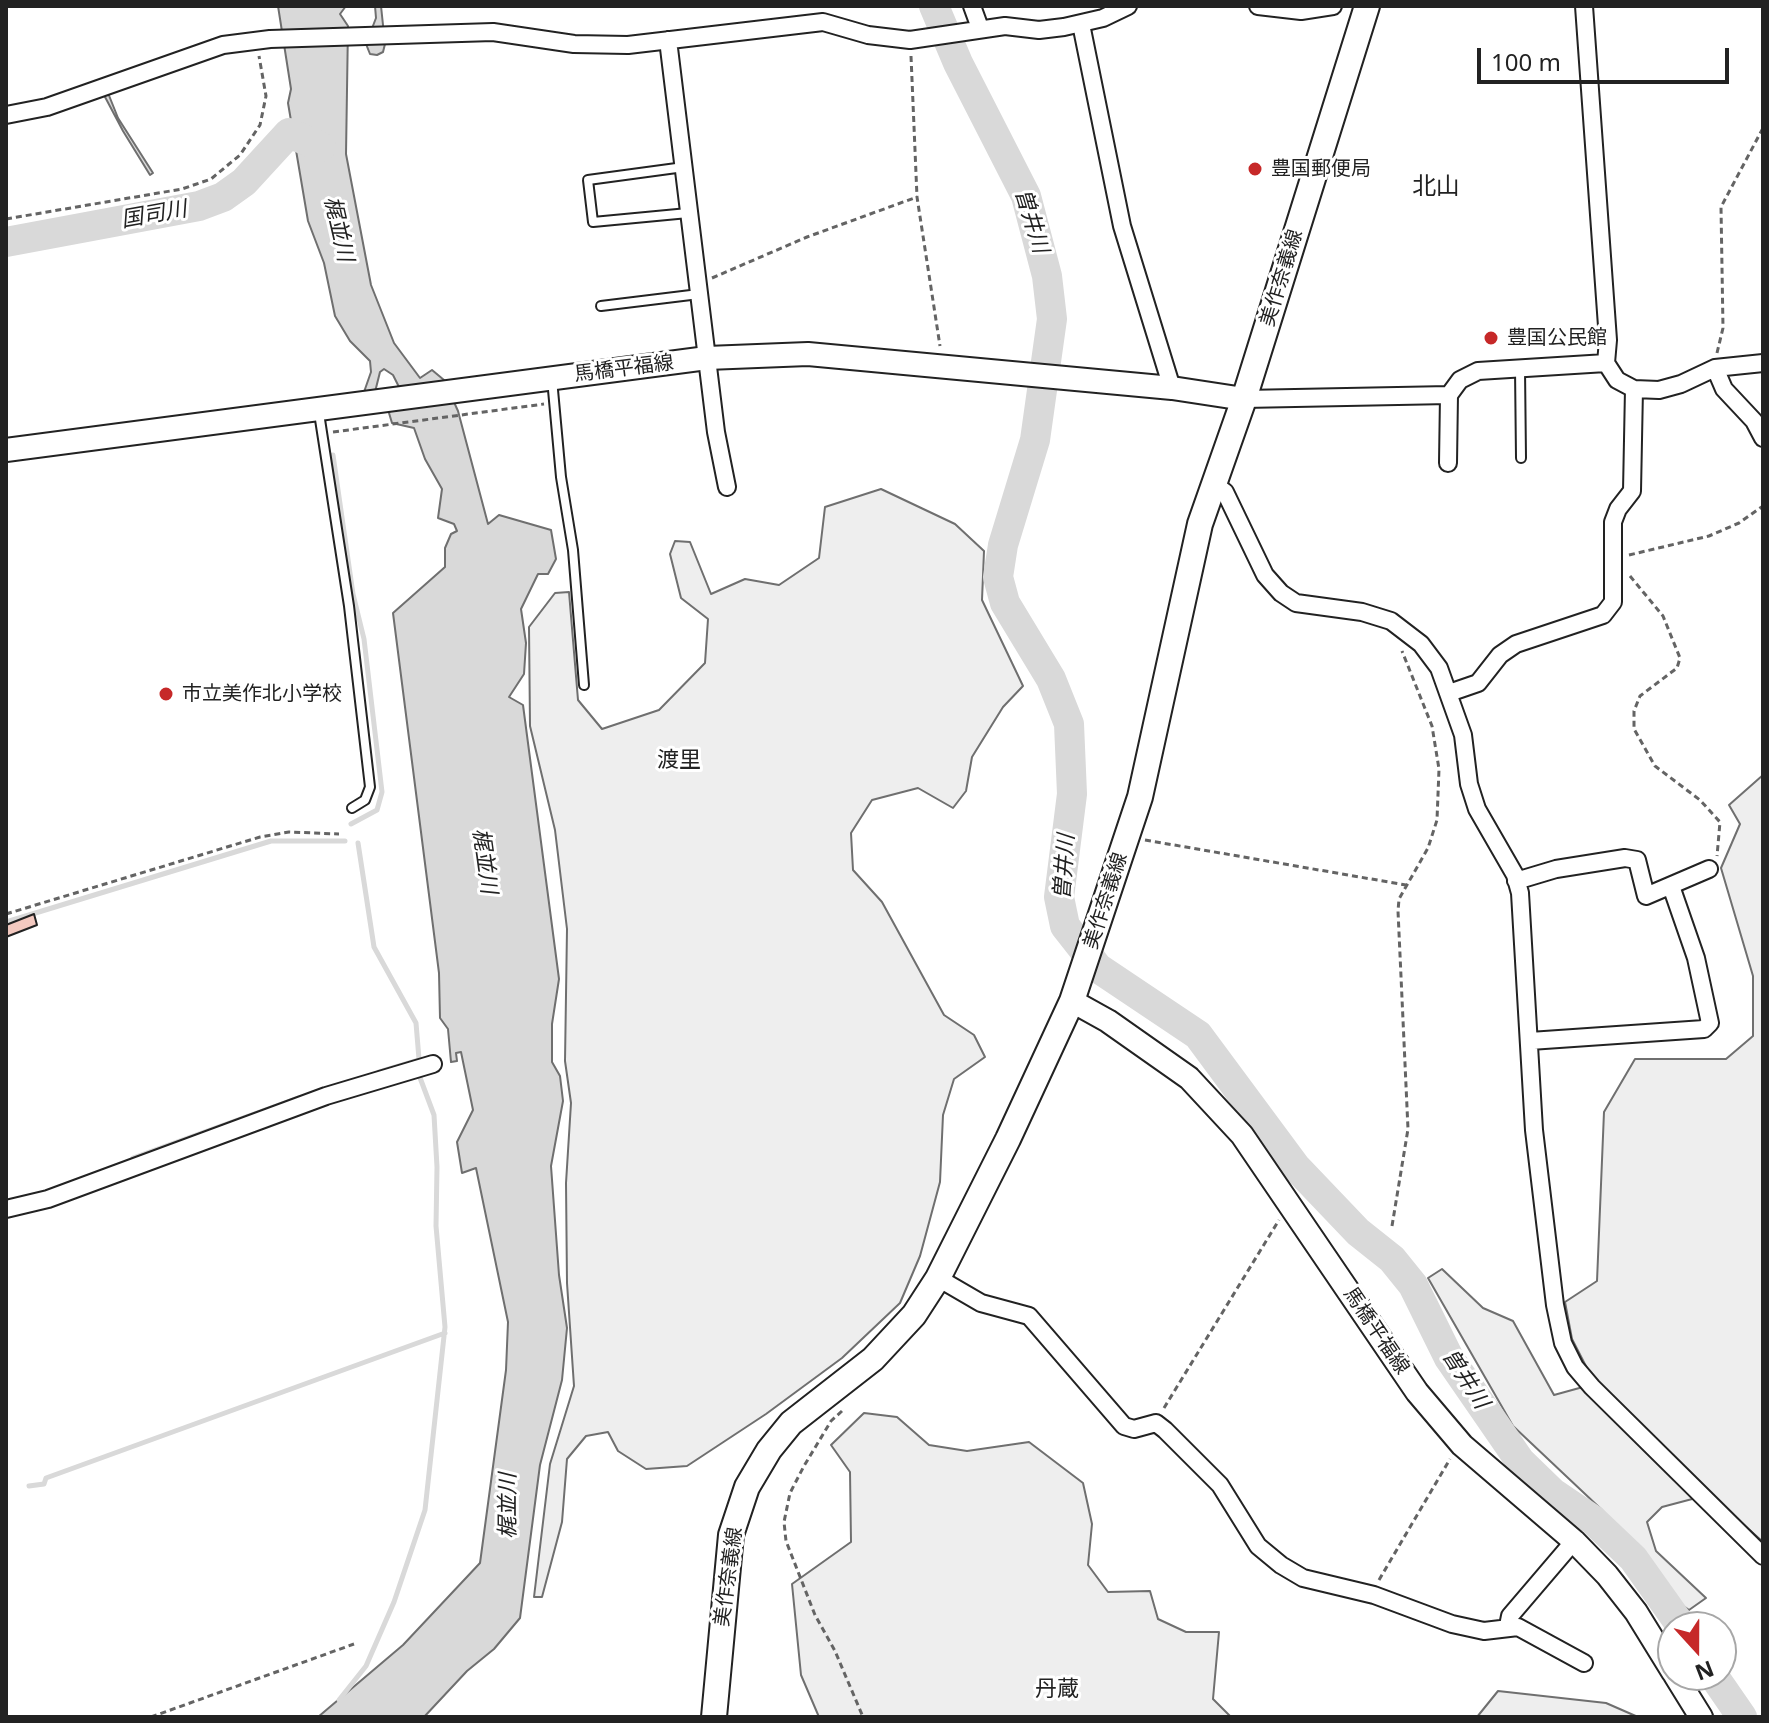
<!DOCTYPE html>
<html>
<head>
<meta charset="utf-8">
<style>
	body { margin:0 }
	#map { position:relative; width:1769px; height:1723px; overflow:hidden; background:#fff; font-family:"Noto Sans",sans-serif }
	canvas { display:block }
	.frame { position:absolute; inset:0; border:8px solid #222; pointer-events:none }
	.north { position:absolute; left:1657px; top:1611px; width:80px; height:80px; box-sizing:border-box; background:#fff; border:2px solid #a7a7a7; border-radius:50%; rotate:159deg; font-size:22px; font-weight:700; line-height:32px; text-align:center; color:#222 }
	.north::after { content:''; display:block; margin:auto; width:28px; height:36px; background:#c62828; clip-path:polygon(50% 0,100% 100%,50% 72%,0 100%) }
	.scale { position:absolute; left:1477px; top:48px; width:252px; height:36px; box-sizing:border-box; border:4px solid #222; border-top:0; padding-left:10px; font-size:24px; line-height:28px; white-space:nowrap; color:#222; -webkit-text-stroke:6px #fff; paint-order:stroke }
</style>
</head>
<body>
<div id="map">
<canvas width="1769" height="1723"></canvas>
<div class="frame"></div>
<div class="north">N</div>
<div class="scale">100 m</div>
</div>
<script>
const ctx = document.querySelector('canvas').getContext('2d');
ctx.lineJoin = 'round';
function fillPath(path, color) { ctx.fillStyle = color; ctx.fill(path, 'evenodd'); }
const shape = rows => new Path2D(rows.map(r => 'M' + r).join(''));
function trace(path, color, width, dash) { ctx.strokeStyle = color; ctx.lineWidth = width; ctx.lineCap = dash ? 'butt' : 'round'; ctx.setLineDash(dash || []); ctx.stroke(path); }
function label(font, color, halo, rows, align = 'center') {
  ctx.font = font + ' "Noto Sans","Noto Sans JP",sans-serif'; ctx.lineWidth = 6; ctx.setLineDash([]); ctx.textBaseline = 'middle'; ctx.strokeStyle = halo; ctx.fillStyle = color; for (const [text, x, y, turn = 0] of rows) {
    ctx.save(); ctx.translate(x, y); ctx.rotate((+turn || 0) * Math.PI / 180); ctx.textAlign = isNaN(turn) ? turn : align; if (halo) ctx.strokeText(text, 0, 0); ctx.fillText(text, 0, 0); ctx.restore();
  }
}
const green = shape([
	[881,489,955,524,984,551,982,600,1023,686,1003,707,972,757,966,791,953,808,918,788,872,800,851,833,853,870,882,902,944,1015,974,1035,985,1057,954,1079,943,1115,940,1182,920,1256,900,1303,842,1358,766,1414,687,1466,646,1469,618,1451,608,1432,586,1436,567,1459,562,1522,542,1597,534,1597,550,1464,574,1386,567,1283,566,1183,571,1103,565,1061,567,929,555,830,530,726,529,627,555,593,569,592,578,700,602,729,659,710,705,663,708,619,681,598,670,554,675,541,690,542,711,594,745,579,779,585,819,558,825,507,881,489],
	[1763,775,1763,1542,1714,1498,1696,1498,1662,1507,1647,1522,1656,1551,1706,1598,1689,1610,1671,1597,1645,1557,1601,1509,1513,1426,1428,1278,1442,1269,1483,1308,1513,1321,1554,1395,1583,1387,1590,1374,1572,1339,1565,1302,1597,1281,1604,1112,1635,1059,1726,1059,1753,1036,1753,976,1721,868,1740,824,1729,805,1763,775],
	[864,1413,897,1417,929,1445,967,1451,1029,1442,1083,1483,1092,1524,1088,1565,1108,1592,1150,1591,1158,1619,1186,1632,1219,1632,1213,1699,1231,1717,819,1717,801,1675,792,1584,851,1542,850,1472,831,1445,864,1413],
	[1498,1691,1606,1703,1638,1717,1477,1717,1498,1691]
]);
const water = shape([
	[278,6,346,6,340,14,348,26,346,154,371,285,394,343,420,378,432,370,444,380,458,411,488,524,499,515,551,530,556,559,548,574,538,574,521,609,526,643,524,674,509,697,523,705,559,979,552,1024,552,1062,560,1076,563,1101,551,1166,559,1275,567,1328,562,1380,540,1465,520,1618,494,1649,467,1671,424,1717,318,1717,403,1645,480,1563,506,1370,508,1322,476,1168,462,1173,457,1142,473,1110,461,1052,456,1053,457,1061,451,1062,448,1029,440,1018,439,973,393,613,445,567,445,548,451,534,457,531,454,524,438,518,442,489,425,459,414,428,392,423,389,413,399,387,393,375,384,369,380,372,374,396,364,392,371,372,370,361,350,341,335,316,324,263,308,221,288,103,291,89,278,6],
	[375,6,381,6,385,44,383,52,377,55,370,54,366,44,376,18,375,6],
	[108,93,118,118,153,173,150,175,123,131,104,95,108,93]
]);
const stream = shape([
	[333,455,353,594,364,639,382,792,377,810,351,824],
	[358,843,374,947,416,1023,419,1059],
	[6,922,271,841,345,841],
	[379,1072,419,1060],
	[133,1158,298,1098],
	[29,1486,44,1484,46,1478,445,1333],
	[339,1700,366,1666,394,1602,425,1510,445,1327,436,1226,437,1167,434,1115,419,1075]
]);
const river = shape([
	[934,6,958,63,1026,196,1047,276,1052,319,1035,440,1003,545,998,577,1005,603,1051,679,1069,724,1072,794,1059,897,1065,926,1098,968,1198,1035,1295,1166,1358,1232,1392,1259,1413,1285,1449,1358,1520,1461,1553,1493,1593,1520,1633,1558,1682,1627],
	[6,242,199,206,223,197,244,182,289,133,321,147],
	[1713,1675,1742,1717]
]);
const building = shape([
	[34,914,37,925,6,937,6,925,34,914]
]);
const path = shape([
	[911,56,917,197,940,346],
	[6,219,182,189,211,179,240,155,260,125,266,96,259,56],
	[712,278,807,237,917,197],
	[1717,353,1723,328,1721,207,1763,128],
	[333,432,544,404],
	[1629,555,1709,536,1739,523,1763,506],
	[1630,576,1663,616,1680,658,1677,668,1640,696,1634,711,1634,729,1655,766,1700,800,1720,822,1717,856],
	[1145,840,1406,885],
	[6,914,260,837,289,832,339,834],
	[1392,1226,1408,1129,1398,911,1399,899,1428,848,1437,820,1439,769,1432,726,1402,651],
	[1164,1408,1279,1220],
	[842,1411,831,1421,804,1466,790,1493,784,1522,786,1541,815,1615,835,1651,863,1717],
	[1379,1580,1450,1459],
	[151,1717,354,1644]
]);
const service = shape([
	[684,167,588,180,593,222,688,213],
	[601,306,699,294],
	[1520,369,1521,458],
	[552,379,561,477,573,550,584,685],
	[319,413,349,606,370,787,365,800,352,808]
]);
const minor = shape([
	[972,6,980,28],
	[1258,6,1301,11,1333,6],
	[1584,6,1608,340,1606,363,1617,380,1634,389,1659,390,1681,384,1715,368,1763,363],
	[1081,24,1122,226,1172,388],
	[668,40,716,432,727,487],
	[6,115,47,107,223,45,270,39,493,32,574,44,628,45,823,22,868,35,910,40,1005,26,1039,30,1064,27,1103,18,1128,6],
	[1715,368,1724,389,1754,421,1763,438],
	[1449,395,1460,380,1478,371,1606,363],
	[1244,399,1449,395,1448,463],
	[1214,484,1225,492,1265,575,1281,593,1296,603,1362,612,1391,621,1421,644,1439,668,1463,735,1469,784,1477,809,1515,875,1520,893,1534,1130,1555,1305,1563,1343,1575,1367,1592,1387,1763,1556],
	[1449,693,1478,683,1500,655,1516,644,1603,615,1613,602,1613,522,1618,509,1632,491,1634,389],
	[1516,881,1556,869,1625,858,1637,860,1646,896,1709,869],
	[1530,1041,1704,1029,1710,1023,1696,958,1671,886],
	[6,1209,48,1199,326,1096,433,1064],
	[938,1278,981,1303,1029,1316,1124,1426,1134,1429,1156,1423,1165,1430,1220,1485,1258,1546,1281,1565,1303,1578,1374,1595,1452,1624,1484,1631,1518,1627,1584,1663],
	[1508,1626,1510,1616,1574,1541]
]);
const secondary = shape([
	[6,450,707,358,808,354,1172,388,1244,399],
	[1072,1001,1108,1021,1189,1078,1242,1135,1417,1392,1462,1445,1574,1541,1607,1575,1636,1612,1673,1672],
	[1675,1675,1701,1717]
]);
const primary = shape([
	[714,1717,731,1535,747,1487,769,1450,791,1423,873,1359,914,1315,938,1278,1008,1139,1072,1001,1140,797,1200,524,1244,399,1367,6]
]);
const markers = [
	[1255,169,8,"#c62828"],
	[1491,338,8,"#c62828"],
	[166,694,8,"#c62828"]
];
const poiNames = [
	["豊国郵便局",1271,169],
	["豊国公民館",1507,338],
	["市立美作北小学校",182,694]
];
const streetNames = [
	["美作奈義線",1282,278,-73],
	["馬橋平福線",624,369,-7],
	["美作奈義線",1106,901,-72],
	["馬橋平福線",1376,1331,56],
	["美作奈義線",729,1577,-82]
];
const waterNames = [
	["国司川",154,215,-10],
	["曽井川",1031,221,73],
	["梶並川",338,229,77],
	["梶並川",484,861,82],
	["曽井川",1065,867,-86],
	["曽井川",1465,1379,57],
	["梶並川",509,1506,-90]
];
const neighbourhoodNames = [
	["渡里",679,761],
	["丹蔵",1057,1690]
];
const quarterNames = [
	["北山",1436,187]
];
fillPath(green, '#eee');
trace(green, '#6f6f6f', 2);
fillPath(water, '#d9d9d9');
trace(water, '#6f6f6f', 2);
trace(stream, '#d9d9d9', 5);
trace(river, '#d9d9d9', 30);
fillPath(building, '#f3c9c0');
trace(building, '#222', 2);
trace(service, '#222', 12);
trace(minor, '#222', 20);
trace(secondary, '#222', 26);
trace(primary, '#222', 28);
trace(path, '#646464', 3, [6, 4]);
trace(service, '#fff', 8);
trace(minor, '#fff', 16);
trace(secondary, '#fff', 22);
trace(primary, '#fff', 24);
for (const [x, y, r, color] of markers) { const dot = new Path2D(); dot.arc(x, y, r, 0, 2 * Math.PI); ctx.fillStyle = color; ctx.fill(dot); trace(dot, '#fff', 3); }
label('20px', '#222', '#fff', poiNames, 'left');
label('20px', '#222', '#fff', streetNames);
label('italic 22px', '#222', '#fff', waterNames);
label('22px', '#222', '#fff', neighbourhoodNames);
label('24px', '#222', '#fff', quarterNames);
</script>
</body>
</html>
